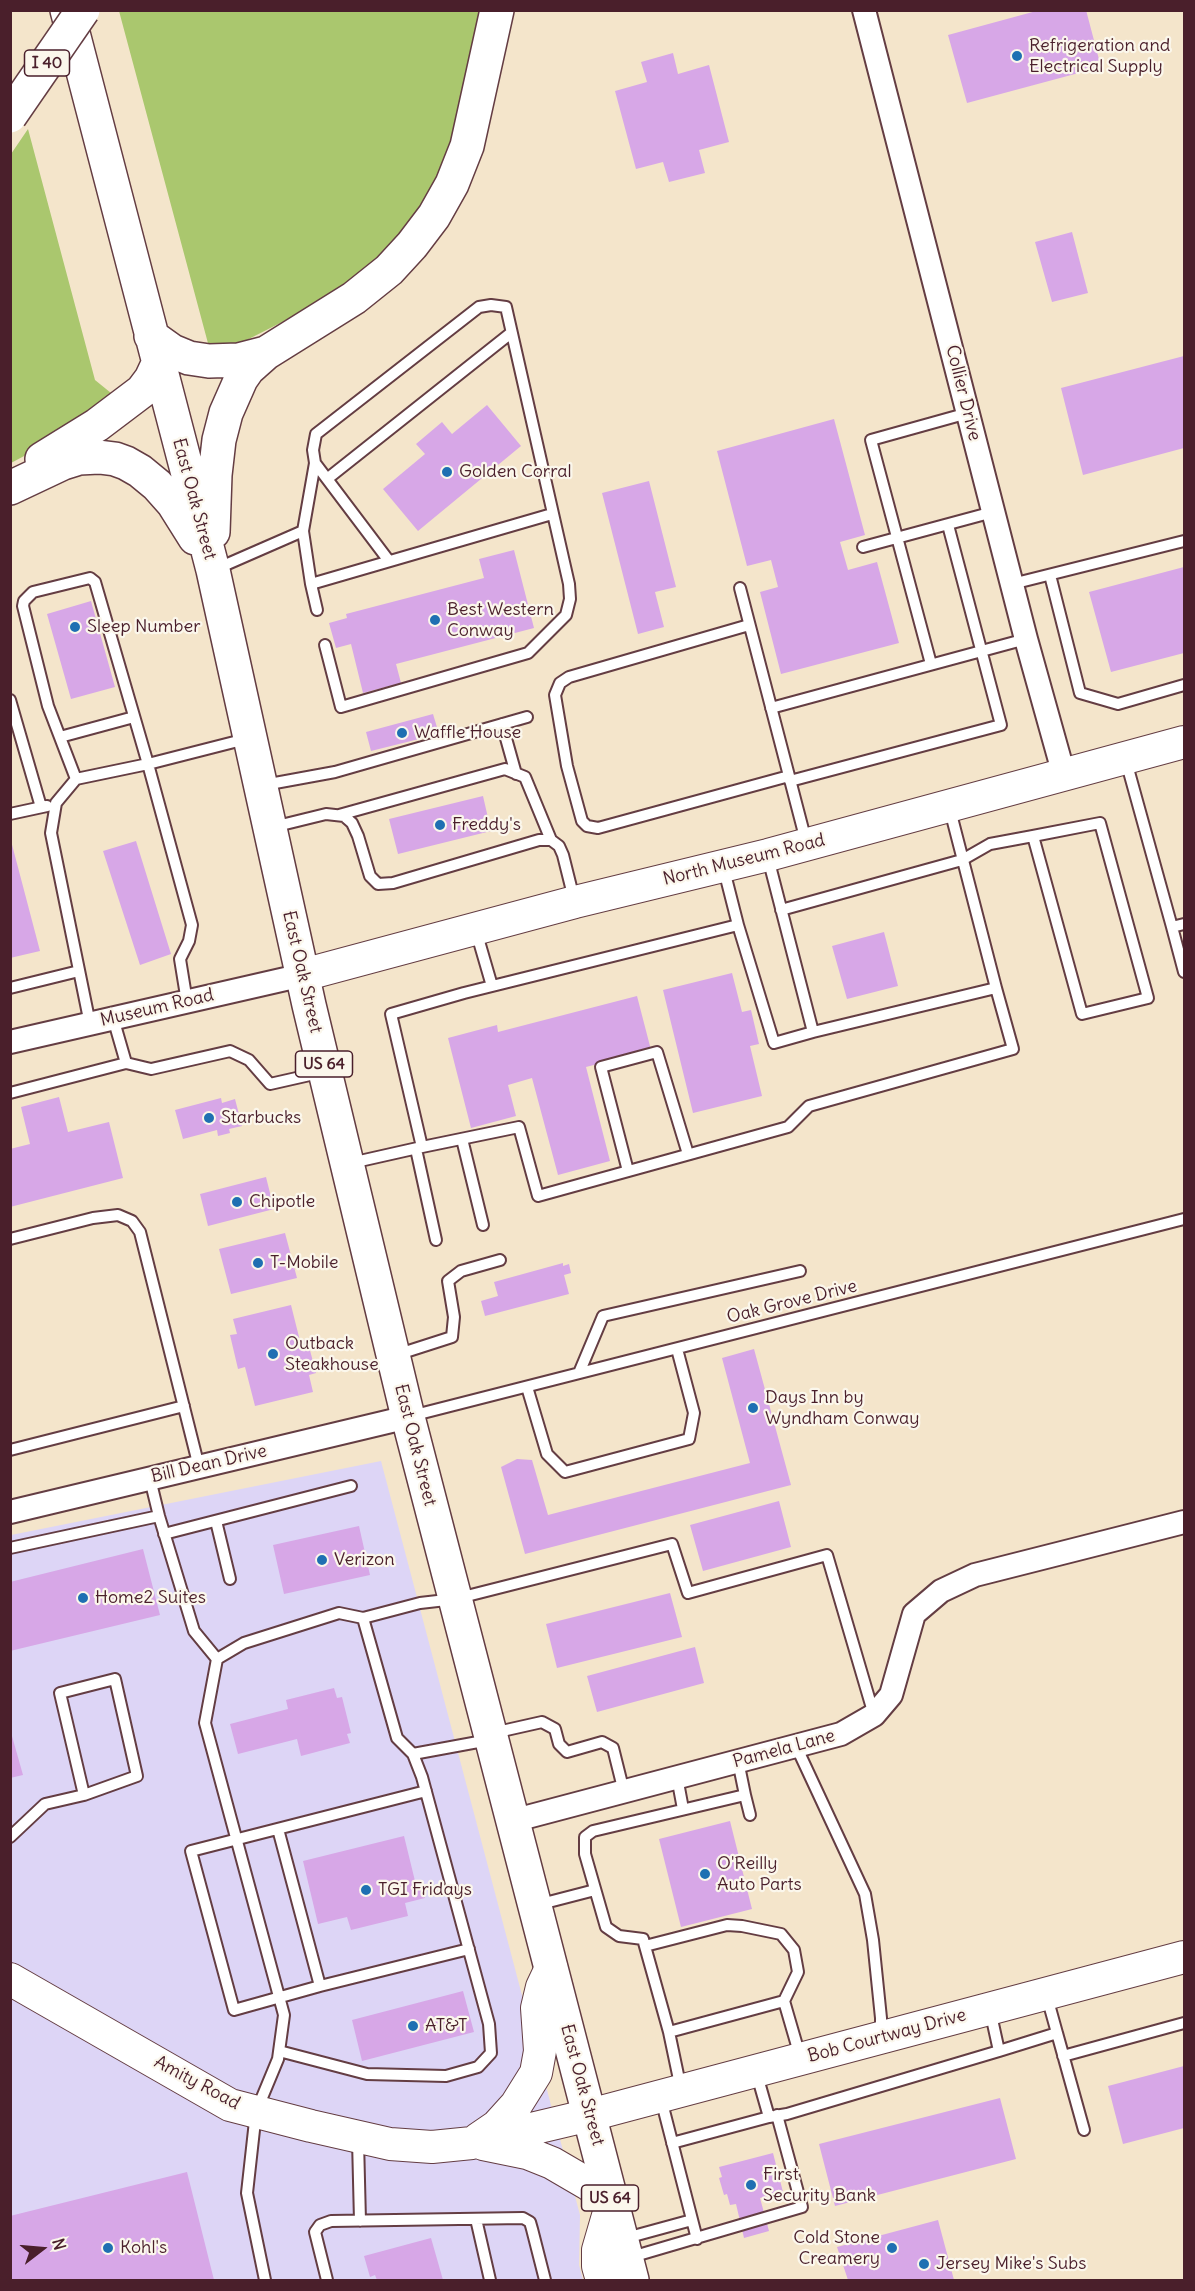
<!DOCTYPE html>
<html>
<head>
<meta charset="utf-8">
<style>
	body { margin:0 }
	#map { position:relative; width:1195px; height:2291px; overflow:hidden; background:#f4e5cb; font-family:Delius,sans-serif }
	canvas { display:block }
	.frame { position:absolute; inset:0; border:12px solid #4a1f2b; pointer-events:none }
	.north { position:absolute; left:12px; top:2219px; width:60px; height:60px; -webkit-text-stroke:4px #fbf7ec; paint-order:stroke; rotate:74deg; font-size:16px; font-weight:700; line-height:24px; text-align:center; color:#4a1f2b }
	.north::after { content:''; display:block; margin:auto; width:21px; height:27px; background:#4a1f2b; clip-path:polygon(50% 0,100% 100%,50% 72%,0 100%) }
</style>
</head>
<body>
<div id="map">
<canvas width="1195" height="2291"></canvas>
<div class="frame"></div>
<div class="north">N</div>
</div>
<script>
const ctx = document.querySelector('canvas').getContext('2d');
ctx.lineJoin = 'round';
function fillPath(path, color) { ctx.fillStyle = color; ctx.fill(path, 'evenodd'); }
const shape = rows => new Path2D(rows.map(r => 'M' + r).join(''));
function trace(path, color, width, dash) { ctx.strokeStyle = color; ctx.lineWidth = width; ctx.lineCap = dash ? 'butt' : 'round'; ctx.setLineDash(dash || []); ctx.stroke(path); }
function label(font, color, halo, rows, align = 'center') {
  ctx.font = font + ' Delius,sans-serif'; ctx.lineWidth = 4.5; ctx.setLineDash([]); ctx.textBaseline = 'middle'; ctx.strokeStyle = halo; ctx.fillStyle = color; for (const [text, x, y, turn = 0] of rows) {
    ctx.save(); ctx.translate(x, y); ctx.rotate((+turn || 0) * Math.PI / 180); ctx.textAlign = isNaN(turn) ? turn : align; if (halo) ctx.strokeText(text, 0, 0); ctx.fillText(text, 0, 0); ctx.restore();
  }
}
const built = shape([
	[381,1461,580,2215,579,2265,583,2280,11,2280,11,1535]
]);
const green = shape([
	[119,11,481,11,461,112,432,191,390,249,341,292,237,345,209,347],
	[28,129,95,380,111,393,116,407,11,463,11,154]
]);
const building = shape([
	[1040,10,1086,10,1101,67,967,103,948,35],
	[673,53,678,74,709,65,729,142,699,150,705,173,669,182,663,162,636,169,615,91,647,82,641,62],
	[1072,232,1088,293,1052,302,1035,242],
	[1184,356,1184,448,1083,475,1061,388],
	[487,405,521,446,418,531,383,489,425,454,416,444,442,422,452,434],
	[834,419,865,535,840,542,848,570,877,562,899,643,781,674,760,592,778,587,771,560,747,566,717,451],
	[649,481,676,587,655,592,664,627,638,634,602,493],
	[514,550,534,628,396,664,401,683,363,693,351,644,336,648,329,623,347,618,346,614,484,578,479,559],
	[1184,567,1184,653,1111,672,1089,592],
	[91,601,115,687,71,699,47,614],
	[433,714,439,734,371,751,366,732],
	[483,796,491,831,398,854,389,819],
	[10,837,40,951,10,958],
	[136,841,171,954,140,965,103,851],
	[884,932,898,986,847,999,832,946],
	[732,973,742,1012,751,1010,759,1044,750,1046,762,1096,693,1113,663,990],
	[637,996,651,1050,586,1067,610,1161,558,1175,532,1078,508,1085,516,1116,471,1128,448,1038,497,1025,498,1032],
	[59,1097,68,1132,109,1122,123,1178,10,1207,10,1149,30,1144,21,1107],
	[221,1098,222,1103,235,1099,242,1126,229,1129,230,1133,218,1136,217,1130,183,1139,175,1110],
	[266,1177,274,1209,208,1226,200,1194],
	[285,1233,297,1278,231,1294,219,1249],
	[563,1263,563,1266,569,1264,571,1273,564,1275,569,1294,485,1316,481,1301,498,1296,494,1282],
	[291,1305,300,1341,307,1339,316,1373,309,1375,313,1392,255,1406,245,1367,238,1369,230,1335,237,1334,233,1319],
	[754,1349,791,1485,525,1554,501,1467,517,1459,532,1460,548,1515,750,1463,722,1358],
	[779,1501,791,1547,703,1571,690,1525],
	[359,1526,370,1575,284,1594,273,1545],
	[143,1549,160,1615,10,1651,10,1582],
	[670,1593,682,1637,557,1668,546,1624],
	[695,1647,704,1683,597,1712,587,1676],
	[334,1688,337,1698,342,1697,351,1733,347,1734,350,1743,301,1756,297,1739,238,1754,230,1724,288,1709,286,1700],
	[10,1729,23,1775,10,1778],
	[730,1821,752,1909,681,1927,659,1839],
	[404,1836,415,1881,420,1880,425,1898,405,1903,408,1916,351,1930,347,1917,318,1924,303,1861],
	[463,1991,474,2032,362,2061,352,2020],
	[1184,2066,1184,2128,1123,2144,1108,2086],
	[1000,2098,1016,2159,835,2206,819,2144],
	[773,2153,783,2192,760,2198,769,2231,744,2238,736,2204,730,2205,727,2194,724,2195,719,2178,722,2177,719,2167],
	[187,2172,214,2280,10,2280,10,2216],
	[938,2220,954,2280,848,2280,837,2247],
	[431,2238,443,2280,377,2280,375,2275,370,2277,364,2256]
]);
const lane = shape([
	[315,463,313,450,316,434,479,307,491,305,506,307,569,584,570,599,566,615,528,653,341,707,325,645],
	[327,479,511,333],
	[303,531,315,463,389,561],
	[863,547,993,512],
	[216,569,303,531,311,584,552,514],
	[1050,575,1080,693,1118,704,1184,685],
	[311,584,317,610],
	[1012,584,1184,541],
	[740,588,806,841],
	[749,625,569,677,560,683,555,695,567,766,582,821,587,826,598,828,789,776],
	[931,664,871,440,968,413],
	[10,700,41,807],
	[771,708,1026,639],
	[502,724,516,774],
	[60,737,134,717],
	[1126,761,1172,927,1184,924],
	[76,779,48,706,23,606,24,601,33,592,90,578,95,582,148,764,246,739],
	[790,781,1001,725,948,525],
	[264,785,335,772,527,717],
	[10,814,47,806],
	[339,815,505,769,525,777,551,840],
	[273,827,326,814,344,816,352,823,358,836,370,876,378,884,393,883,539,840,551,840,559,846,563,855,574,899],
	[768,858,813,1032,996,988,950,810],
	[724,870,738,925],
	[781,910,962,860,990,844,1033,836,1100,823,1148,998,1082,1014,1033,836],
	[1172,927,1184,972],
	[476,931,492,986],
	[10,988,79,971],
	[113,1018,126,1063],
	[90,1024,51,833,56,803,76,779,148,764,192,925,189,941,180,959,187,1002],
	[10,1093,126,1063,151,1069,230,1051,249,1060,270,1084,323,1072],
	[462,1139,483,1225],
	[422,1147,519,1127,538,1196,788,1127,809,1106,1013,1049,996,988],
	[416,1149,436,1240],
	[351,1163,422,1147,391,1014,464,993,738,925,774,1043,813,1032],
	[628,1171,601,1067,657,1052,688,1154],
	[10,1239,93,1218,118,1215,132,1221,140,1232,199,1467],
	[396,1355,452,1337,454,1317,448,1281,461,1271,500,1260],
	[579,1373,603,1316,800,1271],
	[527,1387,547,1454,565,1472,689,1439,694,1413,677,1349],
	[411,1416,1184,1219],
	[10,1450,184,1406],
	[150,1479,159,1516,194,1631,217,1659],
	[216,1521,230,1579],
	[164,1534,351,1486],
	[10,1548,159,1516],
	[363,1618,420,1603,455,1599,672,1544,688,1593,827,1555,874,1715],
	[493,1733,542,1722,555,1729,559,1744,567,1752,602,1742,613,1748,624,1792],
	[796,1746,865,1894,873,1940,881,2018,881,2035],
	[677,1777,683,1809],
	[745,1795,750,1815],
	[278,1829,320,1986,469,1949],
	[10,1837,45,1804,84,1795,137,1776,115,1679,60,1693,84,1795],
	[537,1905,595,1890],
	[645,1946,727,1925,742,1926,781,1934,794,1950,798,1972,784,2001],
	[320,1986,234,2010,191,1851,426,1791],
	[669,2032,643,1939,619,1936,606,1927,585,1854,585,1837,593,1831,745,1795,738,1761],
	[1057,2033,1084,2130],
	[279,2051,367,2074,446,2076,478,2067,491,2053,489,2024,422,1777,413,1754],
	[999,2051,1057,2033,1047,1997],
	[1063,2056,1184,2023],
	[681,2089,669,2032,784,2001,800,2056],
	[661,2099,697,2239],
	[769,2117,787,2114,999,2051,990,2010],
	[358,2140,360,2221],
	[672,2143,769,2117,757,2075],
	[476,2219,490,2280],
	[626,2238,692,2220],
	[628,2258,802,2207,777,2115],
	[265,2280,247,2193,256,2112,278,2059,284,2015,205,1723,217,1659,244,1643,339,1613,363,1618,397,1738,413,1754,489,1740],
	[327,2280,315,2232,320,2225,331,2221,523,2218,530,2222,532,2229,545,2280]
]);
const street = shape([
	[864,10,1026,639,1064,775],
	[10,1042,303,975],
	[10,1512,408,1417],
	[512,1821,841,1734,874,1715,891,1695,914,1614,941,1591,975,1575,1184,1522]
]);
const secondary = shape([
	[303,975,575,902,768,855,1184,742],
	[10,1979,230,2105,311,2126,390,2144,432,2147,472,2143,590,2115,1184,1957],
	[478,2139,497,2126,516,2105,536,2073,540,2051,537,2008,542,1987,551,1968],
	[483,2144,527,2153,552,2163,588,2184,612,2202,598,2250,598,2266,602,2280]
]);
const highway = shape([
	[67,10,213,570,309,1005,408,1417,632,2280],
	[151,336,172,351,189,358,209,361,239,360,266,353],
	[42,459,97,425,142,391,151,379,158,364],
	[10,488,63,463,79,458,99,457,115,459,126,463,140,471,157,485,173,503,195,538],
	[213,532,215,475,219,440,226,413,241,379,248,369,266,353,354,298,389,270,412,245,434,216,452,184,467,146,497,10]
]);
const highwayBridge = shape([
	[10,116,83,10]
]);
const markers = [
	[1017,56,6,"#1f6fb2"],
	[447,472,6,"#1f6fb2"],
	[435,620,6,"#1f6fb2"],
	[75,627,6,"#1f6fb2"],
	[402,733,6,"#1f6fb2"],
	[440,825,6,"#1f6fb2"],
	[209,1118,6,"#1f6fb2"],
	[237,1202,6,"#1f6fb2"],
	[258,1263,6,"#1f6fb2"],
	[273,1354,6,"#1f6fb2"],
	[753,1408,6,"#1f6fb2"],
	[322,1560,6,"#1f6fb2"],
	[83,1598,6,"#1f6fb2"],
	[705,1874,6,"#1f6fb2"],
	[366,1890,6,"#1f6fb2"],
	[413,2026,6,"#1f6fb2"],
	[751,2185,6,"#1f6fb2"],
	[108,2248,6,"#1f6fb2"],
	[892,2248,6,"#1f6fb2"],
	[924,2264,6,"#1f6fb2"]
];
const shields = [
	[47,63,45],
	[324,1064,57],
	[610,2198,57]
];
const shieldNames = [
	["I 40",47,63],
	["US 64",324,1064],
	["US 64",610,2198]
];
const poiNames = [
	["Refrigeration and",1029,46],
	["Electrical Supply",1029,67],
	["Golden Corral",459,472],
	["Best Western",447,610],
	["Conway",447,631],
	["Sleep Number",87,627],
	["Waffle House",414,733],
	["Freddy's",452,825],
	["Starbucks",221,1118],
	["Chipotle",249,1202],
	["T-Mobile",270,1263],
	["Outback",285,1344],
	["Steakhouse",285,1365],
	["Days Inn by",765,1398],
	["Wyndham Conway",765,1419],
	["Verizon",334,1560],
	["Home2 Suites",95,1598],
	["O'Reilly",717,1864],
	["Auto Parts",717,1885],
	["TGI Fridays",378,1890],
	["AT&T",425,2026],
	["First",763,2175],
	["Security Bank",763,2196],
	["Cold Stone",880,2238,"right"],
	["Creamery",880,2259,"right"],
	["Kohl's",120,2248],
	["Jersey Mike's Subs",936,2264]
];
const streetNames = [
	["Collier Drive",963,393,76],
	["East Oak Street",194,499,75],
	["North Museum Road",744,860,-14],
	["East Oak Street",302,972,77],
	["Museum Road",157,1008,-13],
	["Oak Grove Drive",792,1302,-14],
	["East Oak Street",415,1445,76],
	["Bill Dean Drive",209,1464,-13],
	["Pamela Lane",784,1749,-15],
	["Bob Courtway Drive",887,2036,-15],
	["Amity Road",197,2083,28],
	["East Oak Street",582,2085,75]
];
fillPath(built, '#ddd5f6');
fillPath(green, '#aac76e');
fillPath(building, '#d7a7e7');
trace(lane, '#643d43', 14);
trace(street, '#643d43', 26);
trace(secondary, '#643d43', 34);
trace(highway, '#643d43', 36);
trace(lane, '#fff', 10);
trace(street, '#fff', 22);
trace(secondary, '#fff', 32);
trace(highway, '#fff', 33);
trace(highwayBridge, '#643d43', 36, []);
trace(highwayBridge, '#fff', 33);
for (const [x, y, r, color] of markers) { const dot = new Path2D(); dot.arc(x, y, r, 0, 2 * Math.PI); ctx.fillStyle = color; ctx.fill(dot); trace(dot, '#fbf7ec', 2); }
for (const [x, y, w] of shields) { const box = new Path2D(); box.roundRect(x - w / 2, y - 13, w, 26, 4.5); ctx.fillStyle = '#fbf7ec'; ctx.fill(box); trace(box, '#4a1f2b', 1.5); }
label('bold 16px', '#4a1f2b', null, shieldNames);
label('18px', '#4a1f2b', '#fbf7ec', poiNames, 'left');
label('18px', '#4a1f2b', '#fbf7ec', streetNames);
</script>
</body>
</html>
